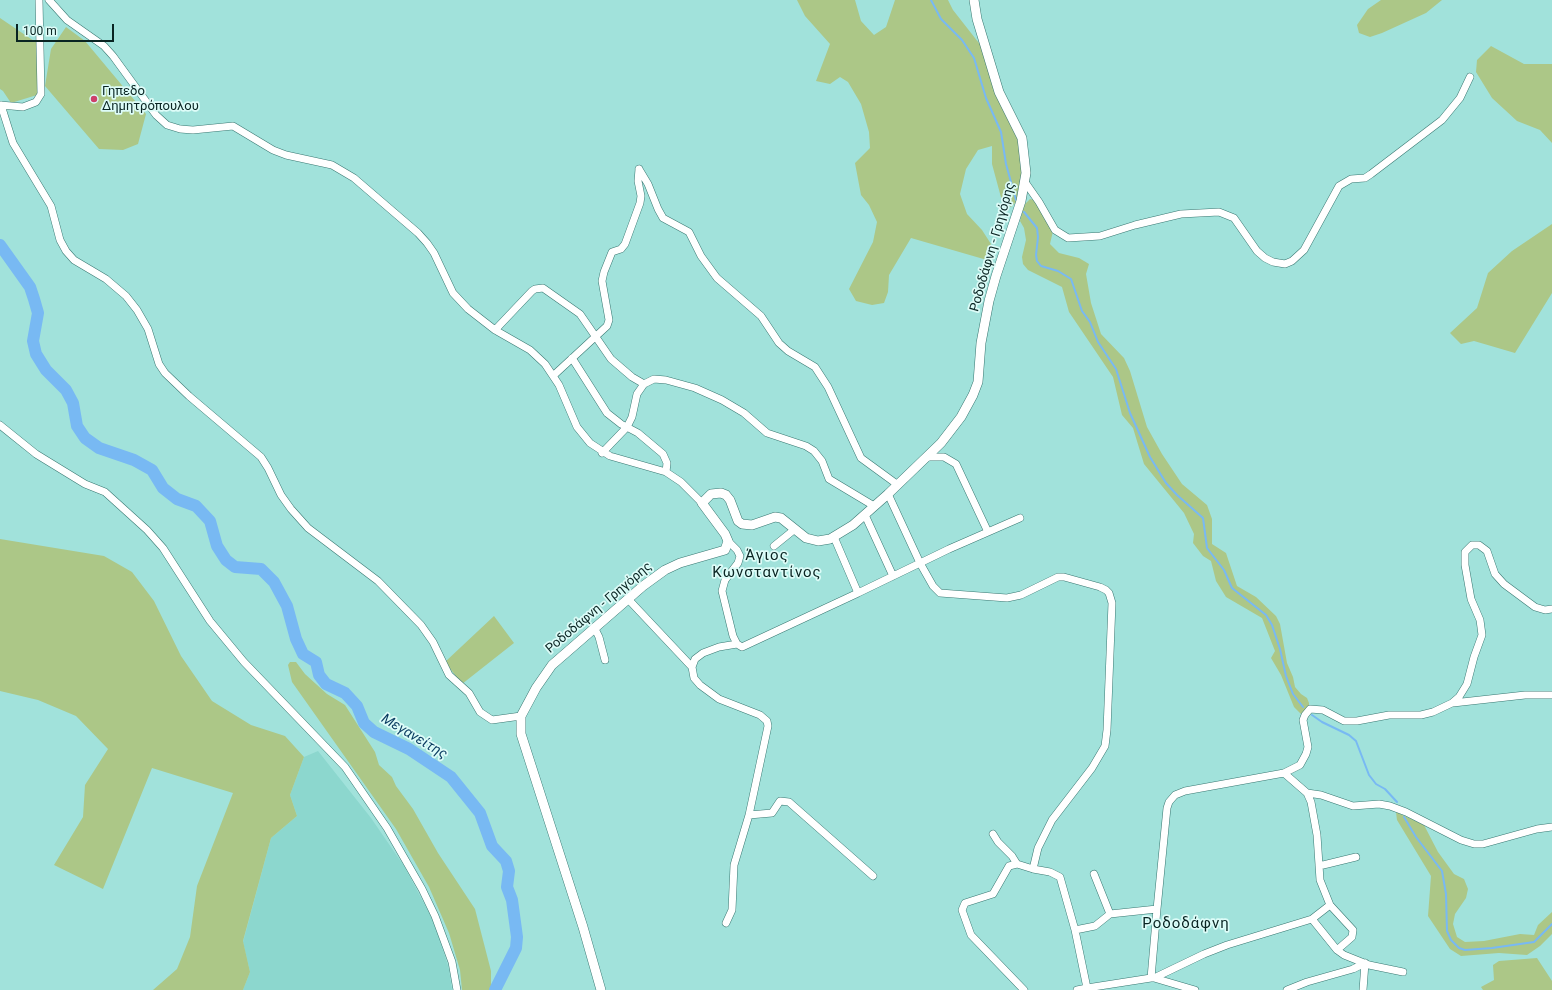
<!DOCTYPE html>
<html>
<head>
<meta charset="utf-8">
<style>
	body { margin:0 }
	#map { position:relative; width:1552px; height:990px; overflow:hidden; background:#a1e2db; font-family:Roboto,sans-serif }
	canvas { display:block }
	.scale { position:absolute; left:16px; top:24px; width:98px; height:18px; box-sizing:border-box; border:2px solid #092422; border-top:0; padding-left:5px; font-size:12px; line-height:14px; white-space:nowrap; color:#092422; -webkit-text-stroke:3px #ddfcf8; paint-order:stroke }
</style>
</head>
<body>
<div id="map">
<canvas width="1552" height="990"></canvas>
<div class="scale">100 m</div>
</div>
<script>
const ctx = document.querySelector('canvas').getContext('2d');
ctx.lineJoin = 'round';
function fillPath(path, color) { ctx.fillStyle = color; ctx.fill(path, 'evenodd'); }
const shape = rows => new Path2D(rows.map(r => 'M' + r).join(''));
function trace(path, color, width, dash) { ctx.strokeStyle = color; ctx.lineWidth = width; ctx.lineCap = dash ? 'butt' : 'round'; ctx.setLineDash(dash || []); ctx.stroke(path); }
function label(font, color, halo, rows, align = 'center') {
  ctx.font = font + ' Roboto,sans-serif'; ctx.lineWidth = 3.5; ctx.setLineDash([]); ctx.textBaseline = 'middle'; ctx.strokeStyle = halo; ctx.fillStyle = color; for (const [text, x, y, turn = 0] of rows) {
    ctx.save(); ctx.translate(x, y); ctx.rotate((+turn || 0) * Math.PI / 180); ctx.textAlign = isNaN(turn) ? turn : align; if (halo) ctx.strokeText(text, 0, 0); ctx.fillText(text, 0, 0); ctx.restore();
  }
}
const built = shape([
	[318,751,371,818,404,866,434,922,449,969,452,990,243,990,250,972,243,942,271,838,297,816,290,795,304,757]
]);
const green = shape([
	[797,0,855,0,861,21,874,35,886,27,895,0,948,0,953,10,982,47,991,81,1017,137,1021,151,1021,185,1017,201,1011,207,1002,201,992,164,992,146,978,150,966,169,960,194,967,214,982,230,991,244,992,257,987,260,911,238,889,275,888,292,884,303,872,305,856,301,849,289,873,242,877,222,869,205,861,195,855,163,870,148,869,132,861,104,848,82,840,77,830,84,816,81,830,44,805,16],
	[1381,0,1442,0,1426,13,1382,33,1370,37,1359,33,1357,25,1368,9],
	[0,18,37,43,37,95,11,103,3,91,0,89],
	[66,27,85,41,146,114,138,144,123,150,99,149,45,86,51,49],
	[1491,46,1524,64,1552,64,1552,143,1540,130,1517,121,1492,98,1476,72,1477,60],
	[1030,199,1034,200,1053,231,1050,244,1059,253,1079,258,1089,264,1086,274,1091,303,1101,334,1124,358,1130,371,1147,427,1162,454,1182,484,1207,505,1212,519,1212,544,1226,553,1237,586,1256,597,1276,616,1280,624,1287,663,1293,677,1295,687,1301,694,1307,698,1309,703,1309,706,1301,714,1294,707,1281,675,1271,658,1275,651,1262,618,1226,597,1216,581,1211,561,1203,556,1193,543,1194,534,1184,513,1144,464,1133,428,1122,415,1113,377,1069,312,1062,287,1028,270,1023,264,1022,257,1026,240,1024,228,1020,221,1024,205],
	[1552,224,1552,293,1515,353,1474,341,1461,344,1450,333,1477,308,1488,273,1512,251],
	[0,539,104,556,132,572,154,601,181,656,212,701,251,725,285,736,304,757,290,795,297,816,271,838,243,941,250,972,243,990,153,990,177,969,190,937,197,886,233,793,152,768,103,889,54,865,83,817,85,785,108,749,76,716,38,700,0,691],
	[494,616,514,643,462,684,445,662],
	[290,662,296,662,305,674,327,694,345,705,375,752,379,765,392,777,396,786,413,809,438,853,475,909,491,971,491,990,462,990,460,970,449,933,429,887,396,829,292,682,288,665],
	[1396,812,1424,825,1438,852,1454,874,1464,879,1468,889,1466,898,1455,914,1453,924,1457,937,1465,942,1484,941,1520,934,1534,935,1538,925,1552,912,1552,934,1540,946,1527,955,1499,953,1461,956,1450,949,1428,916,1431,876,1397,820],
	[1537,958,1552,981,1552,990,1483,990,1481,987,1494,980,1493,965,1499,961]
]);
const stream = shape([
	[931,0,941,19,962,40,974,58,986,98,1001,132,1006,164,1016,200],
	[1024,212,1037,228,1038,237,1036,255,1037,261,1041,266,1058,271,1071,279,1082,311,1090,322,1098,342,1116,369,1130,413,1150,457,1166,483,1177,495,1203,518,1207,548,1224,570,1232,588,1266,615,1272,625,1280,649,1286,676,1293,694,1303,707],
	[1312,715,1322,722,1349,735,1356,741,1369,775,1376,784,1385,789,1397,802],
	[1404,817,1416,837,1442,871,1446,894,1447,931,1451,940,1459,948,1465,950,1492,948,1534,942,1552,924]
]);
const river = shape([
	[0,245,30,287,34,299,38,313,33,341,36,354,46,370,66,390,73,403,77,426,85,438,99,448,134,460,152,470,163,488,177,499,196,506,210,521,217,546,226,560,235,567,261,569,274,582,287,606,296,639,303,654,316,662,319,675,326,684,345,693,357,706,364,723,374,732,409,749,451,777,480,813,492,846,506,861,509,871,507,887,512,900,517,937,516,948,495,990]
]);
const minor = shape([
	[49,0,67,20,104,46,113,56,156,115,167,125,180,129,193,130,233,126,273,150,286,155,332,165,354,178,418,233,427,243,434,253,453,293,468,309,495,330,530,350,545,364,559,385,577,427,590,443,610,456,666,472,681,482,702,503],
	[0,105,23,107,36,102,41,94,39,0],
	[1,105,13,143,51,206,60,240,66,251,74,260,106,279,126,296,137,310,148,329,159,364,165,373,189,396,261,457,268,468,281,495,291,509,308,528,378,581,421,625,433,642,449,675,469,693,480,712,492,720,521,716],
	[639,169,648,184,658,209,663,218,689,232,701,256,717,278,761,316,779,343,788,351,815,367,828,387,861,458,898,485],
	[1025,182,1039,202,1055,230,1068,238,1100,236,1135,225,1181,214,1219,212,1234,218,1257,251,1265,258,1273,262,1285,264,1292,261,1304,250,1339,186,1351,179,1365,178,1371,174,1442,120,1460,98,1470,77],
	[495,330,532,291,535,289,543,288,580,314,611,359,632,377,644,384,654,379,666,380,695,388,722,400,744,413,767,433,806,446,814,451,822,461,829,479,874,506],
	[572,358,607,413,621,424,638,433,663,454,667,463,666,472],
	[554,375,607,326,609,320,602,281,604,272,612,252,621,249,625,244,640,203,641,196,638,181,639,169],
	[0,425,36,454,85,484,105,492,147,530,163,548,210,621,244,662,345,767,387,828,422,889,435,916,452,962,457,990],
	[602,453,627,427,632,417,637,394,644,384],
	[927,457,944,457,956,464,988,532],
	[888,494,920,563,933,586,940,593,1007,598,1021,595,1058,577,1064,577,1100,587,1106,590,1109,593,1112,603,1107,730,1105,746,1092,768,1052,820,1038,848,1033,869,1050,872,1060,877,1075,930,1095,926,1110,914,1157,909,1151,978,1154,978,1204,954,1227,945,1312,919,1330,905,1320,880,1317,835,1311,802,1307,793,1284,773,1185,791,1175,795,1169,802,1167,808,1157,909],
	[865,515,893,576],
	[834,537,858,593,949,549,1020,518],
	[728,541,737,550,740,556,738,563,725,580,722,591,733,636,737,644,742,647,858,593],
	[774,546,795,529],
	[628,599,692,667],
	[594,627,599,637,605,660],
	[1453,703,1525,695,1552,695],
	[1284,773,1300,765,1306,754,1308,747,1303,720,1305,715,1310,709,1323,710,1344,721,1357,721,1389,715,1421,715,1433,712,1452,703,1459,697,1467,684,1474,657,1482,635,1480,620,1471,599,1465,565,1465,552,1472,545,1479,545,1487,551,1495,574,1504,584,1535,607,1545,610,1552,609],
	[1307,793,1321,795,1353,806,1379,804,1390,806,1406,812,1461,840,1474,844,1483,844,1537,829,1552,827],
	[749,815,772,813,780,801,789,802,873,876],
	[993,834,998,842,1012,856,1017,864],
	[1319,866,1356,857],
	[1094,874,1110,914],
	[1330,905,1353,930,1352,937,1337,950],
	[1312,919,1337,950,1344,955,1369,965,1403,972],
	[726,923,732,910,734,865,749,815,768,726,767,721,760,715,719,699,700,685,694,678,692,667,695,659,703,653,719,647,737,644],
	[1075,930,1087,988,1077,990],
	[1154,978,1195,990],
	[1087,988,1151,978],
	[1024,990,971,935,962,910,965,903,993,894,1009,866,1017,864,1033,869],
	[1287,990,1307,982,1353,969,1365,963],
	[1363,990,1365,963]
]);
const major = shape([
	[601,990,583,927,521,734,521,716,536,688,552,665,643,586,665,570,680,563,725,550,728,541,725,534,702,503,711,494,721,493,726,495,730,500,738,521,742,524,752,525,775,517,781,518,806,538,818,541,830,539,853,525,888,494,941,443,961,417,973,395,978,382,981,343,989,301,996,276,1021,201,1026,173,1022,138,999,92,977,19,974,0]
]);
const markers = [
	[94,99,4,"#ce406a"]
];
const poiNames = [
	["Γηπεδο",102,92],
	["Δημητρόπουλου",102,107]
];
const streetNames = [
	["Ροδοδάφνη - Γρηγόρης",993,247,-74],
	["Ροδοδάφνη - Γρηγόρης",599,608,-40]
];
const waterNames = [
	["Μεγανείτης",414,737,31]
];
const quarterNames = [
	["Άγιος",767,556],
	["Κωνσταντίνος",767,573],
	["Ροδοδάφνη",1186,924]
];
fillPath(built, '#8cd7ce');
fillPath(green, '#acc787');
trace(stream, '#78b9f3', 2);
trace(river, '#78b9f3', 12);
trace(minor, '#397872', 8);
trace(major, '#397872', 10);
trace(minor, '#fff', 7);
trace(major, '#fff', 9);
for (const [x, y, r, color] of markers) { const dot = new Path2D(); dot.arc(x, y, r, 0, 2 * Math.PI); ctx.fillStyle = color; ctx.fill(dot); trace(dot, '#ddfcf8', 1.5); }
label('13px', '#092422', '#ddfcf8', poiNames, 'left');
label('13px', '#092422', '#ddfcf8', streetNames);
label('italic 14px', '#083a5f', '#ddfcf8', waterNames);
ctx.letterSpacing = '1px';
label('15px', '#092422', '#ddfcf8', quarterNames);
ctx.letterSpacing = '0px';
</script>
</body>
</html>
